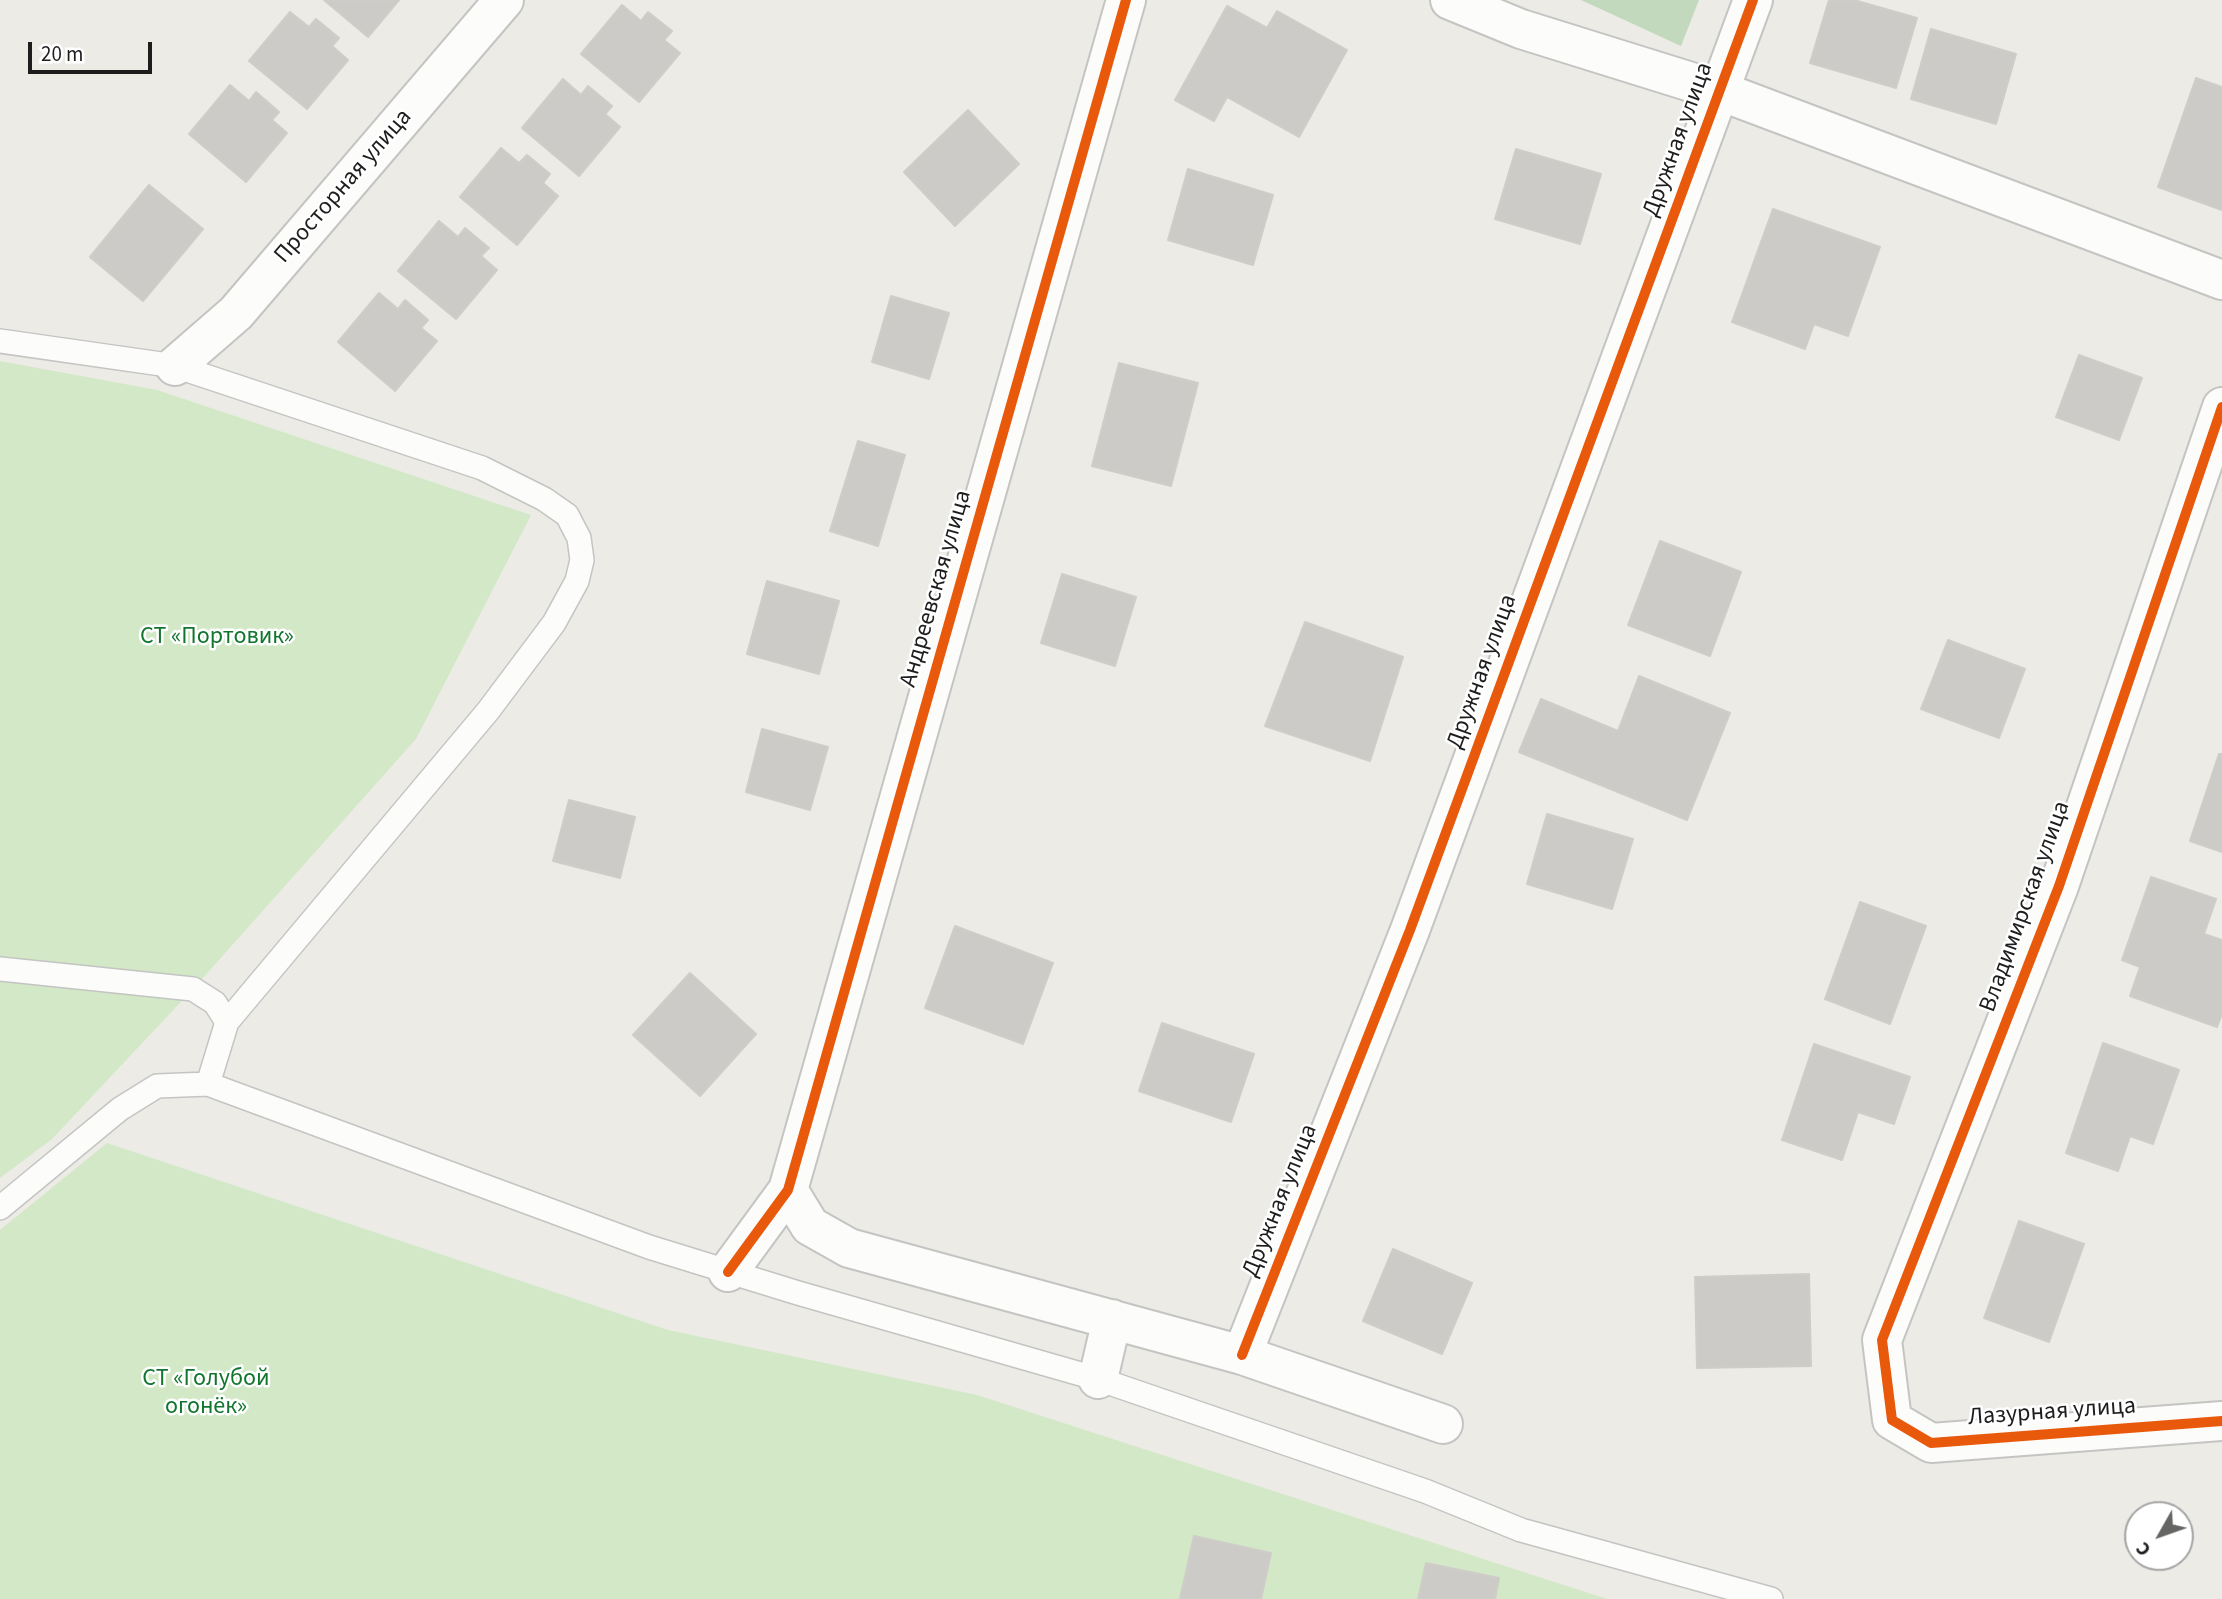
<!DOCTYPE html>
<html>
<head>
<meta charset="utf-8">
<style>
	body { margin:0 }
	#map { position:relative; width:2222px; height:1599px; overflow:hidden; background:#ecebe6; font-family:"Source Sans 3",sans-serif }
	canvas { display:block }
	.north { position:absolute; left:2124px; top:1501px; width:70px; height:70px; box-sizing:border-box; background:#fff; border:2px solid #a5a5a5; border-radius:50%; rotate:230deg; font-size:19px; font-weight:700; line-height:28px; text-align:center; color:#1d1d1d }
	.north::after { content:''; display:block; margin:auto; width:24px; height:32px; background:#656563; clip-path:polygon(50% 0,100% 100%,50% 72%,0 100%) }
	.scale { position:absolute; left:28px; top:42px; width:124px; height:32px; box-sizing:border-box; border:4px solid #1d1d1d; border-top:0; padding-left:9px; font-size:21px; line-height:24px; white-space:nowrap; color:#1d1d1d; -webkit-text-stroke:5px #fff; paint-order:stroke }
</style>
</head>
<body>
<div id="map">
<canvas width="2222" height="1599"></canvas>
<div class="north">С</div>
<div class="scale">20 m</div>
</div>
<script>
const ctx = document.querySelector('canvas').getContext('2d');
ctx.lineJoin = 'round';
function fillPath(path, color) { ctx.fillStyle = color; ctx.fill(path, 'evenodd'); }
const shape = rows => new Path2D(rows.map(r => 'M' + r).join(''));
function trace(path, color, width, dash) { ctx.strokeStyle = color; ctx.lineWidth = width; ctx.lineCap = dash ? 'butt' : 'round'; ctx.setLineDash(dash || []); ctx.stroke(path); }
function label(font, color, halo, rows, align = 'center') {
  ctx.font = font + ' "Source Sans 3",sans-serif'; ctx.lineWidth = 5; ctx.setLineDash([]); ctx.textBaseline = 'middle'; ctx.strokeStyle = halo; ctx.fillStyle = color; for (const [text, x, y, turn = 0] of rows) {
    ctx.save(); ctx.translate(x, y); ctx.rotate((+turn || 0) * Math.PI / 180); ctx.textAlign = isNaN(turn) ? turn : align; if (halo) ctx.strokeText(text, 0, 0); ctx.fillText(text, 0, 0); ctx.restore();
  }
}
const grass = shape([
	[0,361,157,390,531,515,416,739,193,989,52,1139,0,1178],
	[107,1143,668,1330,977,1395,1607,1599,0,1599,0,1230]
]);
const forest = shape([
	[1581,0,1699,0,1681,46]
]);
const building = shape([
	[324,0,399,0,368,37,324,0],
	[1829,0,1854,0,1917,18,1896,88,1810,63,1829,0],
	[622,5,641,21,648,12,672,31,664,40,680,53,639,102,581,54,622,5],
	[1227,6,1267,28,1277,11,1347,50,1299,137,1227,97,1214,121,1175,100,1227,6],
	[290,12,309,27,316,19,339,38,332,46,348,60,307,109,249,61,290,12],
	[1931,29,2016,54,1996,124,1911,99,1931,29],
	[2196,78,2222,87,2222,210,2158,187,2196,78],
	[563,79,581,95,588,86,612,106,605,114,620,127,579,176,522,128,563,79],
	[230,85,249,101,256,92,279,112,272,120,287,133,246,182,189,134,230,85],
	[968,110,1019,164,955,226,904,172,968,110],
	[501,148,519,163,527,155,550,174,543,183,558,196,517,245,460,197,501,148],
	[1516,149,1601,174,1580,244,1495,219,1516,149],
	[1188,169,1273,195,1253,265,1168,240,1188,169],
	[149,185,203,229,143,301,90,257,149,185],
	[1773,209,1880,247,1848,336,1814,324,1805,349,1732,322,1773,209],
	[439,221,458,237,465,228,489,248,481,256,497,270,456,319,398,271,439,221],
	[379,293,398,309,405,300,428,320,421,328,437,341,395,391,338,342,379,293],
	[891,296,949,313,929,379,872,362,891,296],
	[2079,355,2142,378,2119,440,2056,417,2079,355],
	[1119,363,1198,383,1171,486,1092,466,1119,363],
	[858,441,905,455,878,546,830,531,858,441],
	[1660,541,1741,572,1710,656,1628,625,1660,541],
	[1062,574,1136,597,1115,666,1041,643,1062,574],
	[767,581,839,601,819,674,747,654,767,581],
	[1305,622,1403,657,1370,761,1265,726,1305,622],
	[1948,640,2025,669,1999,738,1921,709,1948,640],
	[1639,676,1730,713,1687,820,1519,752,1541,699,1618,731,1639,676],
	[762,729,828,747,810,810,746,792,762,729],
	[2219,754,2222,754,2222,852,2190,841,2219,754],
	[569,800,635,817,620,878,553,861,569,800],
	[1547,814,1633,839,1612,909,1527,884,1547,814],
	[2151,877,2216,899,2204,934,2222,940,2222,1014,2217,1027,2130,996,2140,967,2122,960,2151,877],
	[1860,902,1926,926,1890,1024,1825,999,1860,902],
	[955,926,1053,963,1023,1044,925,1008,955,926],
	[690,973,756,1034,700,1096,633,1035,690,973],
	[1162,1023,1254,1054,1231,1122,1139,1091,1162,1023],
	[2103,1043,2179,1070,2153,1144,2130,1136,2118,1171,2066,1153,2103,1043],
	[1814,1044,1910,1077,1894,1124,1858,1112,1842,1160,1782,1140,1814,1044],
	[2019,1221,2084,1244,2049,1342,1984,1318,2019,1221],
	[1393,1249,1472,1283,1442,1354,1363,1321,1393,1249],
	[1809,1274,1811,1366,1697,1368,1695,1277,1809,1274],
	[1194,1536,1271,1553,1261,1599,1180,1599,1194,1536],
	[1426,1563,1499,1578,1495,1599,1418,1599,1426,1563]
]);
const service = shape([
	[0,341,175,366,482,468,544,499,567,515,579,538,582,560,577,581,554,623,488,711,227,1022,208,1084],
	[0,969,193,989,215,1003,227,1022],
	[0,1208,120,1109,157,1086,208,1084,649,1247,798,1293,1098,1379,1425,1491,1521,1530,1771,1599]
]);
const minor = shape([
	[1450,0,1521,29,1720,91,2222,280],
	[175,366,236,313,504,0],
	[2222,407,2059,886,1882,1340,1892,1420,1931,1443,2222,1421],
	[788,1190,810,1226,849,1248,1242,1355,1443,1424],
	[728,1272,788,1190,1126,0],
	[1242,1355,1410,930,1753,0],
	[1098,1379,1112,1319]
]);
const cycleway = shape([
	[2222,407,2059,886,1882,1340,1892,1420,1931,1443,2222,1421],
	[728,1272,788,1190,1126,0],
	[1242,1355,1410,930,1753,0]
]);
const streetNames = [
	["Дружная улица",1679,140,-70],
	["Просторная улица",344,187,-49],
	["Андреевская улица",937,589,-74],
	["Дружная улица",1483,672,-70],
	["Владимирская улица",2026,907,-70],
	["Дружная улица",1281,1201,-68],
	["Лазурная улица",2052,1413,-4]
];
const parkNames = [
	["СТ «Портовик»",217,638],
	["СТ «Голубой",206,1380],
	["огонёк»",206,1408]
];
fillPath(grass, '#d2e8c7');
fillPath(forest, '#c2d9bd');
fillPath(building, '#cdcbc7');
trace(building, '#cfcdc8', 2);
trace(service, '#c4c4c2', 26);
trace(minor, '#c4c4c2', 42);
trace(service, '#fcfcfb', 23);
trace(minor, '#fcfcfb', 38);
trace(cycleway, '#e8590c', 10);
label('24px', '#1d1d1d', '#fff', streetNames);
label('24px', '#12752e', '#fff', parkNames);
</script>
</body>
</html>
